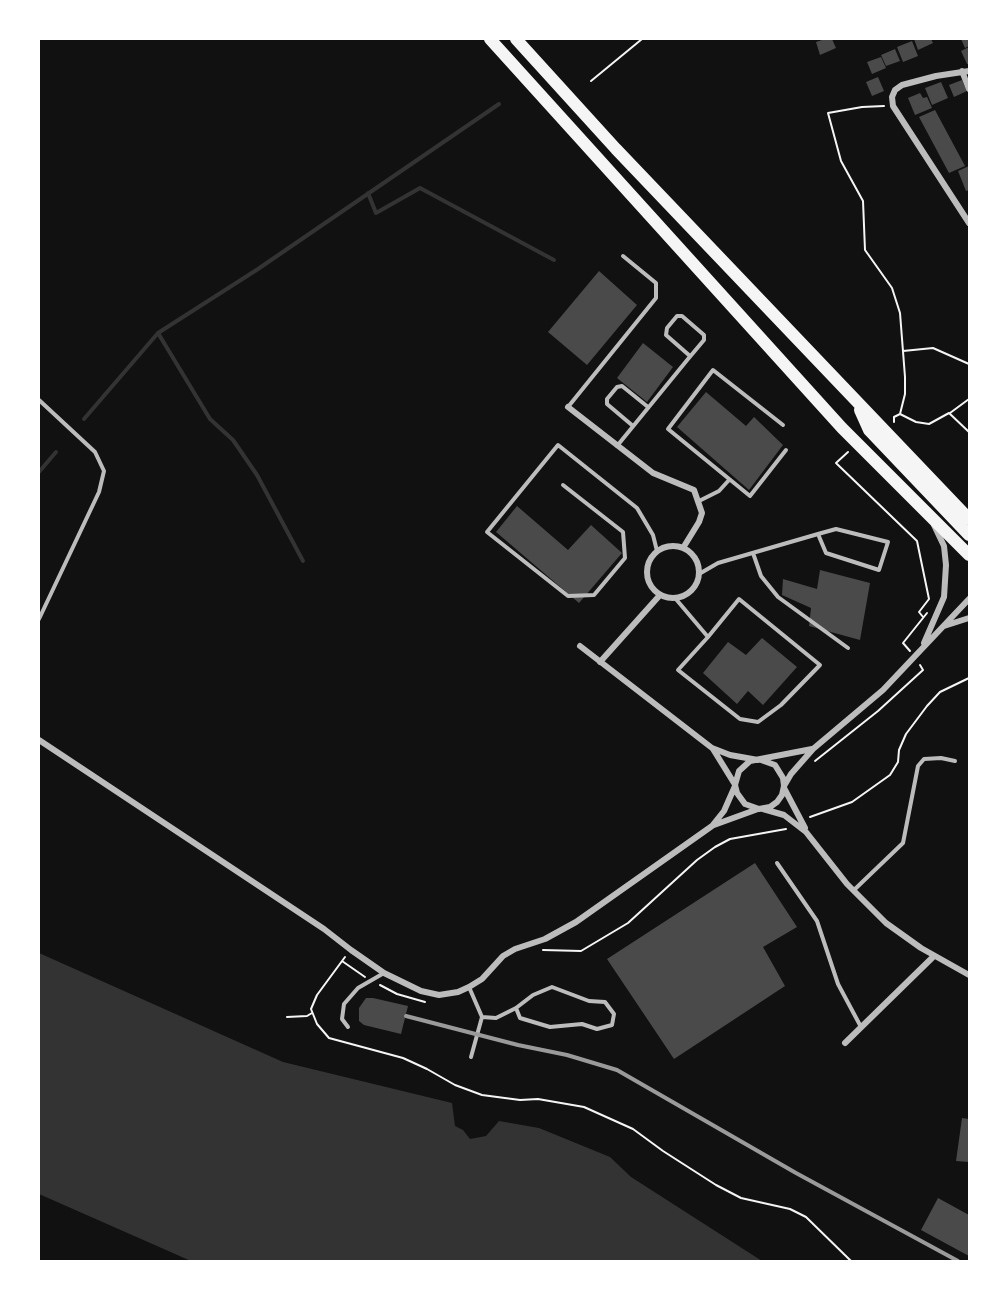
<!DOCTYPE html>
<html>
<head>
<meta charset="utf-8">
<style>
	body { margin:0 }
	#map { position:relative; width:1008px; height:1300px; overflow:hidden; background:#111; font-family:Roboto,sans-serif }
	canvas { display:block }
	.frame { position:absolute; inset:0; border:40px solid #fff; pointer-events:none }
</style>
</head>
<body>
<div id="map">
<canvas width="1008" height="1300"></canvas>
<div class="frame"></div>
</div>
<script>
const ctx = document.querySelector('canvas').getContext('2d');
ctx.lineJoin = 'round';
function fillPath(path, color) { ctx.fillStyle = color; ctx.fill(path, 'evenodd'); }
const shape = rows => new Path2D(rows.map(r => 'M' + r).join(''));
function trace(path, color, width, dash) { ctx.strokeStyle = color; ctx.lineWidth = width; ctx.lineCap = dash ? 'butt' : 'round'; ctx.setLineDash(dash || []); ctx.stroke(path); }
const water = shape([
	[39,953,283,1062,452,1103,455,1126,463,1130,470,1139,486,1136,499,1121,539,1128,610,1157,631,1177,762,1261,191,1261,39,1194]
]);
const stream = shape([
	[368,193,376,213,420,188,554,260],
	[158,333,210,419,233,440,257,475,303,561],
	[84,419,158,333,258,269,499,104],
	[39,472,56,452]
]);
const building = shape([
	[825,39,832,39,836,48,820,55,816,42],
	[914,39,931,39,933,43,918,50],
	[961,39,969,39,969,46,965,48],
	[912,41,918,56,903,62,897,47],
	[969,47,969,64,967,64,961,51],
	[895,49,900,61,886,66,881,55],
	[881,57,886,68,872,74,867,62],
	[878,77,884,91,872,96,866,82],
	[962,80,967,91,954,97,949,85],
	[941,82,948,98,932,105,925,88],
	[920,93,923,98,927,97,932,108,915,115,908,98],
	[935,110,965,166,949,173,919,117],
	[969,166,969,190,966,191,958,171],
	[599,271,637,305,587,365,548,332],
	[643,343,673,367,647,402,617,378],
	[706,392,746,426,754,417,783,445,749,490,677,427],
	[517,506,568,550,591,525,622,553,579,603,496,532],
	[820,570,870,583,860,640,809,626,811,608,782,595,783,579,817,589],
	[762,638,797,667,763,705,748,691,737,704,703,673,728,642,746,655],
	[755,863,797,927,763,947,785,986,674,1059,607,959],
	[366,998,373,998,408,1006,401,1034,364,1025,359,1021,359,1008],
	[962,1118,969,1119,969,1162,956,1161],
	[938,1198,969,1215,969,1256,921,1230]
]);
const path = shape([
	[591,81,642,39],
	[884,106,862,107,828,113,841,161,863,201,865,250,892,288,900,313,905,377,905,394,900,414,894,417,894,422],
	[903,351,933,348,969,364],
	[950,413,969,399],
	[900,414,916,422,929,424,949,413,969,432],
	[848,452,836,463,917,541,929,599,919,612,923,617],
	[910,651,903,643,927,613],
	[815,761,878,711,923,670,920,665],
	[810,817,852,802,890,775,898,762,899,750,906,734,927,706,940,692,969,678],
	[543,950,581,951,628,923,697,860,715,847,730,839,786,829],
	[345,957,317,995,311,1009,317,1024,329,1038,403,1058,427,1069,455,1085,482,1095,520,1100,538,1099,584,1107,633,1129,663,1151,716,1185,741,1198,790,1209,806,1217,851,1261],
	[342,961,365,977],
	[380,985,397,994,425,1002],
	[287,1017,307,1016,312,1013]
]);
const service = shape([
	[39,400,95,452,104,471,99,492,39,619],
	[568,407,656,298,656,283,623,256],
	[783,425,713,370,668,429,750,496,786,450],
	[633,426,607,404,607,399,617,387,622,386,648,407],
	[617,446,688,359,704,340,704,335,682,316,677,316,667,328,666,335,690,356],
	[563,485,623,532,625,558,594,595,568,596,487,532,558,445,637,508,653,535,657,551],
	[699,501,719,491,729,480],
	[753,553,761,576,778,597,848,648],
	[699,574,718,563,818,534,836,529,888,542,879,570,826,553,818,534],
	[675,598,708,637,739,599,820,665,781,705,758,722,740,719,678,670,708,637],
	[777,863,817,921,838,984,861,1027],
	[854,890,903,843,918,766,924,759,941,758,955,761],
	[469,987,482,1017,496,1018,516,1008,533,995,552,987,589,1001,605,1002,614,1014,612,1025,597,1029,582,1024,550,1027,520,1018,516,1008],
	[348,1027,342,1019,344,1004,358,988,384,973],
	[471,1057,482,1017]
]);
const minor = shape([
	[962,71,969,89],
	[969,71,936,76,902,85,895,90,892,97,893,106,969,223],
	[568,407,653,473,694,490,702,513,699,522,683,548],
	'647 572a26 26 0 1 1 52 0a26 26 0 1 1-52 0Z',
	[944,626,969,618],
	[924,643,944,597,946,565,944,546,934,525],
	[580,646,712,748,730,755,758,760],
	[600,662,660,595],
	[39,740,324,929,351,950,384,973,421,991,439,995,458,992,469,987,482,979,503,956,515,949,545,939,576,922,712,826,724,811,735,786],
	[713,749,734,783],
	[761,760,775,765,783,778,784,786,782,795,777,802,770,807,759,809,745,804,737,793,735,785,739,771,750,761,812,749],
	[784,786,791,774,813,749,883,690,969,599],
	[784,788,805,828],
	[763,809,784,815,806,832,847,884,886,923,921,948,969,975],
	[714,825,758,809],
	[845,1043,934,956]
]);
const trunk = shape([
	[490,39,842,428,969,555],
	[516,39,616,149,969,519],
	[860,410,869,430,969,535]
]);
const rail = shape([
	[406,1016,518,1045,567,1055,617,1070,796,1173,958,1261]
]);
fillPath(water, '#333');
trace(stream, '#333', 4);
fillPath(building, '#4a4a4a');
trace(path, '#f5f5f5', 2);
trace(service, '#bcbcbc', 4);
trace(minor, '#bcbcbc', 6);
trace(trunk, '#f5f5f5', 12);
trace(rail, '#9a9a9a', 4);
</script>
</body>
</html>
